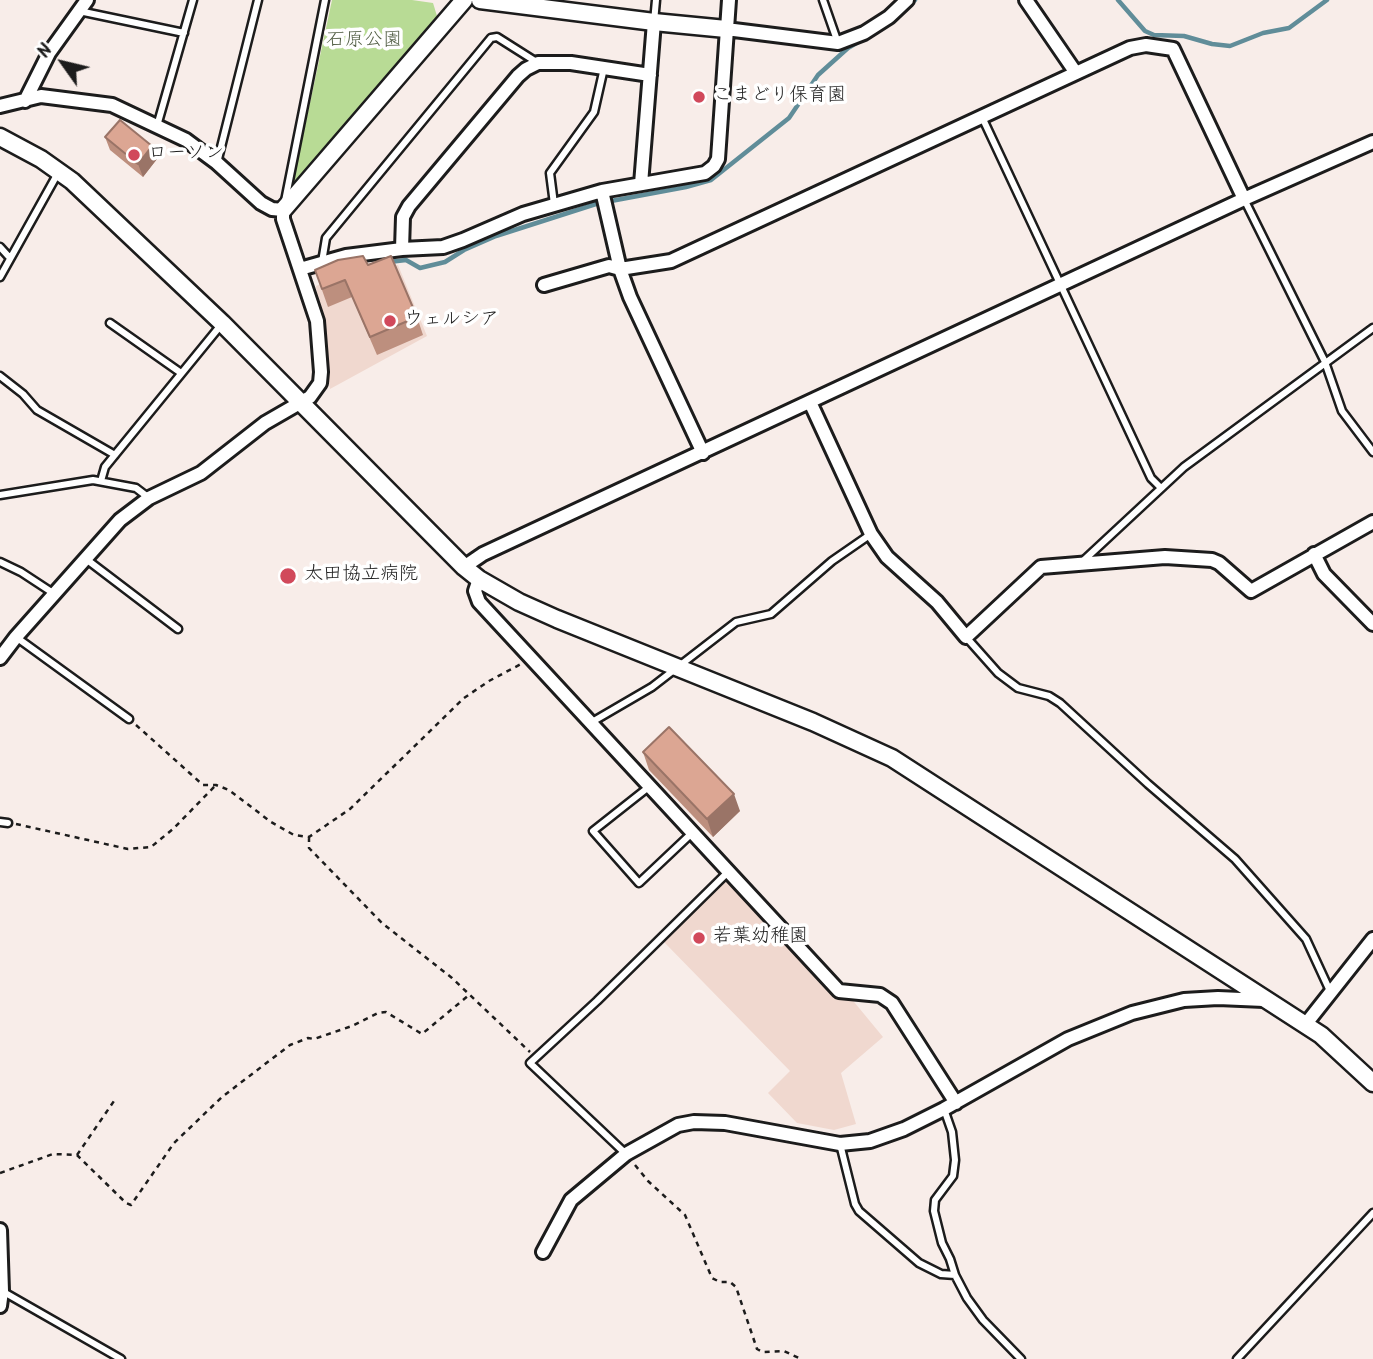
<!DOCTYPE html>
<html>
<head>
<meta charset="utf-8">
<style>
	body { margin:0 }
	#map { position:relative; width:1373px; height:1359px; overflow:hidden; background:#f8ede9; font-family:Kalam,sans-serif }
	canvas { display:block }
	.north { position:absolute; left:28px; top:28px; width:70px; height:70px; -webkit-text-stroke:5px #fff; paint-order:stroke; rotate:304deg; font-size:19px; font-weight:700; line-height:28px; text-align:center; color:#1c1c1c }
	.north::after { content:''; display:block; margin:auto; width:24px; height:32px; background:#1c1c1c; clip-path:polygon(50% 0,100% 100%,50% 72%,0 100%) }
</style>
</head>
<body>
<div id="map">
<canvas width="1373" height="1359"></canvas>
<div class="north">N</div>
</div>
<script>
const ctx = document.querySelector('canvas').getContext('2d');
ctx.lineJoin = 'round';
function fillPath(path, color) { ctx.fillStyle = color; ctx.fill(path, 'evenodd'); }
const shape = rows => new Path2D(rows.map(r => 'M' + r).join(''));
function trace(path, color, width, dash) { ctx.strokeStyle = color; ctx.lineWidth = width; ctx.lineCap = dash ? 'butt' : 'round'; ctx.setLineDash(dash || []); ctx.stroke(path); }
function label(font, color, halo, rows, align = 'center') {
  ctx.font = font + ' Kalam,"Klee One",sans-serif'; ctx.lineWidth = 7; ctx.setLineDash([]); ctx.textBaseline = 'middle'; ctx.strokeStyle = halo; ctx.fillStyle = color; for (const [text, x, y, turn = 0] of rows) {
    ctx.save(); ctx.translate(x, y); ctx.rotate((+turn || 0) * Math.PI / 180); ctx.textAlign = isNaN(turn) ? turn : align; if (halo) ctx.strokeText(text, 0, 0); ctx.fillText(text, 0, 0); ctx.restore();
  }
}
const built = shape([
	[398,265,427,336,330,389,316,286,345,274],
	[728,879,839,997,850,997,883,1037,841,1073,856,1124,834,1130,797,1123,768,1093,790,1071,663,941]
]);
const green = shape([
	[332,0,412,0,433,3,437,16,292,187]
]);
const stream = shape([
	[1118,0,1145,31,1154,35,1184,36,1212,44,1230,46,1263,33,1289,28,1327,0],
	[893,20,915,0],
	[611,201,686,187,711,180,789,118,818,75,848,48,865,38],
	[389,262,406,260,420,268,445,262,464,250,496,236,599,203]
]);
const path = shape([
	[136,725,203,785,216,785,229,790,271,822,294,835,309,837,350,809,464,698,489,681,521,664],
	[16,824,128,849,151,847,173,829,216,785],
	[309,837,309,848,382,923,452,978,530,1052],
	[77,1155,114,1101],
	[635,1165,648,1181,685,1215,712,1278,720,1282,730,1282,736,1287,757,1349,763,1352,784,1351,801,1359],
	[0,1173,53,1154,77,1155,126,1203,131,1205,174,1143,222,1097,290,1045,308,1038,314,1039,352,1026,378,1013,386,1012,422,1034,469,995]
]);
const lane = shape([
	[823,0,838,43],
	[79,11,184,33],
	[654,22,656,0],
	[982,117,1151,478,1160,487],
	[157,126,193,0],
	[217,163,258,0],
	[1244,199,1325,362,1342,411,1373,452],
	[285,201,325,0],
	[554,204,550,173,594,112,604,68],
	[0,247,10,258],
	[322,262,326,238,491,38,497,37,538,63],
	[0,277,58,173],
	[110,323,181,373],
	[0,376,23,394,37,410,115,455],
	[101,481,105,467,221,325],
	[0,495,93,480,136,488,149,498],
	[86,559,178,629],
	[1083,561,1184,467,1373,328],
	[0,562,21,572,53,593],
	[16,637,129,719],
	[966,637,998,673,1018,688,1049,696,1060,703,1148,784,1235,859,1306,939,1330,991],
	[592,722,652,687,736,622,771,614,832,561,871,534],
	[650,786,593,831,639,883,693,832],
	[0,822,8,823],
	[944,1109,952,1132,955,1160,953,1176,935,1200,934,1211,942,1243,950,1259,955,1275,967,1298,983,1320,1021,1359],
	[840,1144,855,1204,859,1211,919,1263,941,1274,955,1275],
	[626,1154,530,1063,597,1001,728,872],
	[2,1291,121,1359],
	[1237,1359,1373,1213]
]);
const street = shape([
	[1026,0,1076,73],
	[726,29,838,43,864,33,889,17,907,0],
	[25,101,49,53,87,0],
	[0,106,41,96,112,105,186,140,217,163,261,203,272,209,283,210,283,219,317,321,321,372,320,383,310,397,265,423,201,473,149,498,120,520,16,637,0,658],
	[641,184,654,22],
	[602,191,620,269,630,297,703,453],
	[402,249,403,217,409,206,518,76,526,69,538,63,571,63,650,75],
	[300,269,346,256,402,249,443,247,463,240,523,214,602,191,705,173,714,166,718,159,729,0],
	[544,285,609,266,620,269,671,261,1130,48,1146,45,1173,49,1244,199],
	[810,402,871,534,887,557,937,602,966,637,1041,567,1165,557,1212,560,1219,563,1251,591,1373,522],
	[1314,554,1324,574,1373,624],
	[464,567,483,554,1244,199,1373,142],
	[479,579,475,591,479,602,839,991,880,995,892,1003,956,1103],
	[1305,1025,1373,939],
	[0,1230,2,1291,0,1306],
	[543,1252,571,1200,626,1154,678,1125,694,1122,725,1123,840,1144,870,1141,904,1129,944,1109,1068,1039,1132,1013,1184,1000,1218,998,1264,1000]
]);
const secondary = shape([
	[480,0,654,22,726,29],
	[0,137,41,159,72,181,222,323,464,567,479,579,519,602,557,619,813,722,892,758,1321,1035,1373,1083],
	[283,210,464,0]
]);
const wall = shape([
	[105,137,157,159,143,177,110,150],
	[368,265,417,317,423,335,377,355,352,297,328,307,315,270],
	[643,752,740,811,713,837,649,770]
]);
const shadedWall = shape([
	[152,146,157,159,143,177,138,164],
	[734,794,740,811,713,837,707,819]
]);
const building = shape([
	[120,120,152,146,138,164,105,137,120,120],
	[363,256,368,265,391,256,417,317,370,337,345,280,322,289,315,270,338,260,363,256],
	[669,727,734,794,707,819,643,752,669,727]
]);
const markers = [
	[699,97,7,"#d1495b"],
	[134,155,7,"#d1495b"],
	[390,321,7,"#d1495b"],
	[288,576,9,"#d1495b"],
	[699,938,7,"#d1495b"]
];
const parkNames = [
	["石原公園",364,42]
];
const poiNames = [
	["こまどり保育園",713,97],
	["ローソン",148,155],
	["ウェルシア",404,321],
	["太田協立病院",304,576],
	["若葉幼稚園",713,938]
];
fillPath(built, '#f0d8cf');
fillPath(green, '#b8db95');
trace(stream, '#608d99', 4.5);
trace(lane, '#1c1c1c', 11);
trace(street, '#1c1c1c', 18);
trace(secondary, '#1c1c1c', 21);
trace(path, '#1c1c1c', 2.5, [5, 5]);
trace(lane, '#fff', 6);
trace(street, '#fff', 12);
trace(secondary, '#fff', 16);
fillPath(wall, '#bd8f7e');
fillPath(shadedWall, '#9a7467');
fillPath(building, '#dca693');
trace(building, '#9a7467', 2);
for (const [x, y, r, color] of markers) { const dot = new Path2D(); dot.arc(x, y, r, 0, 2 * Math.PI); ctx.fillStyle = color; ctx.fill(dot); trace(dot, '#fff', 2.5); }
label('19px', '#535f46', '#fff', parkNames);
label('19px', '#1c1c1c', '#fff', poiNames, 'left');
</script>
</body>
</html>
